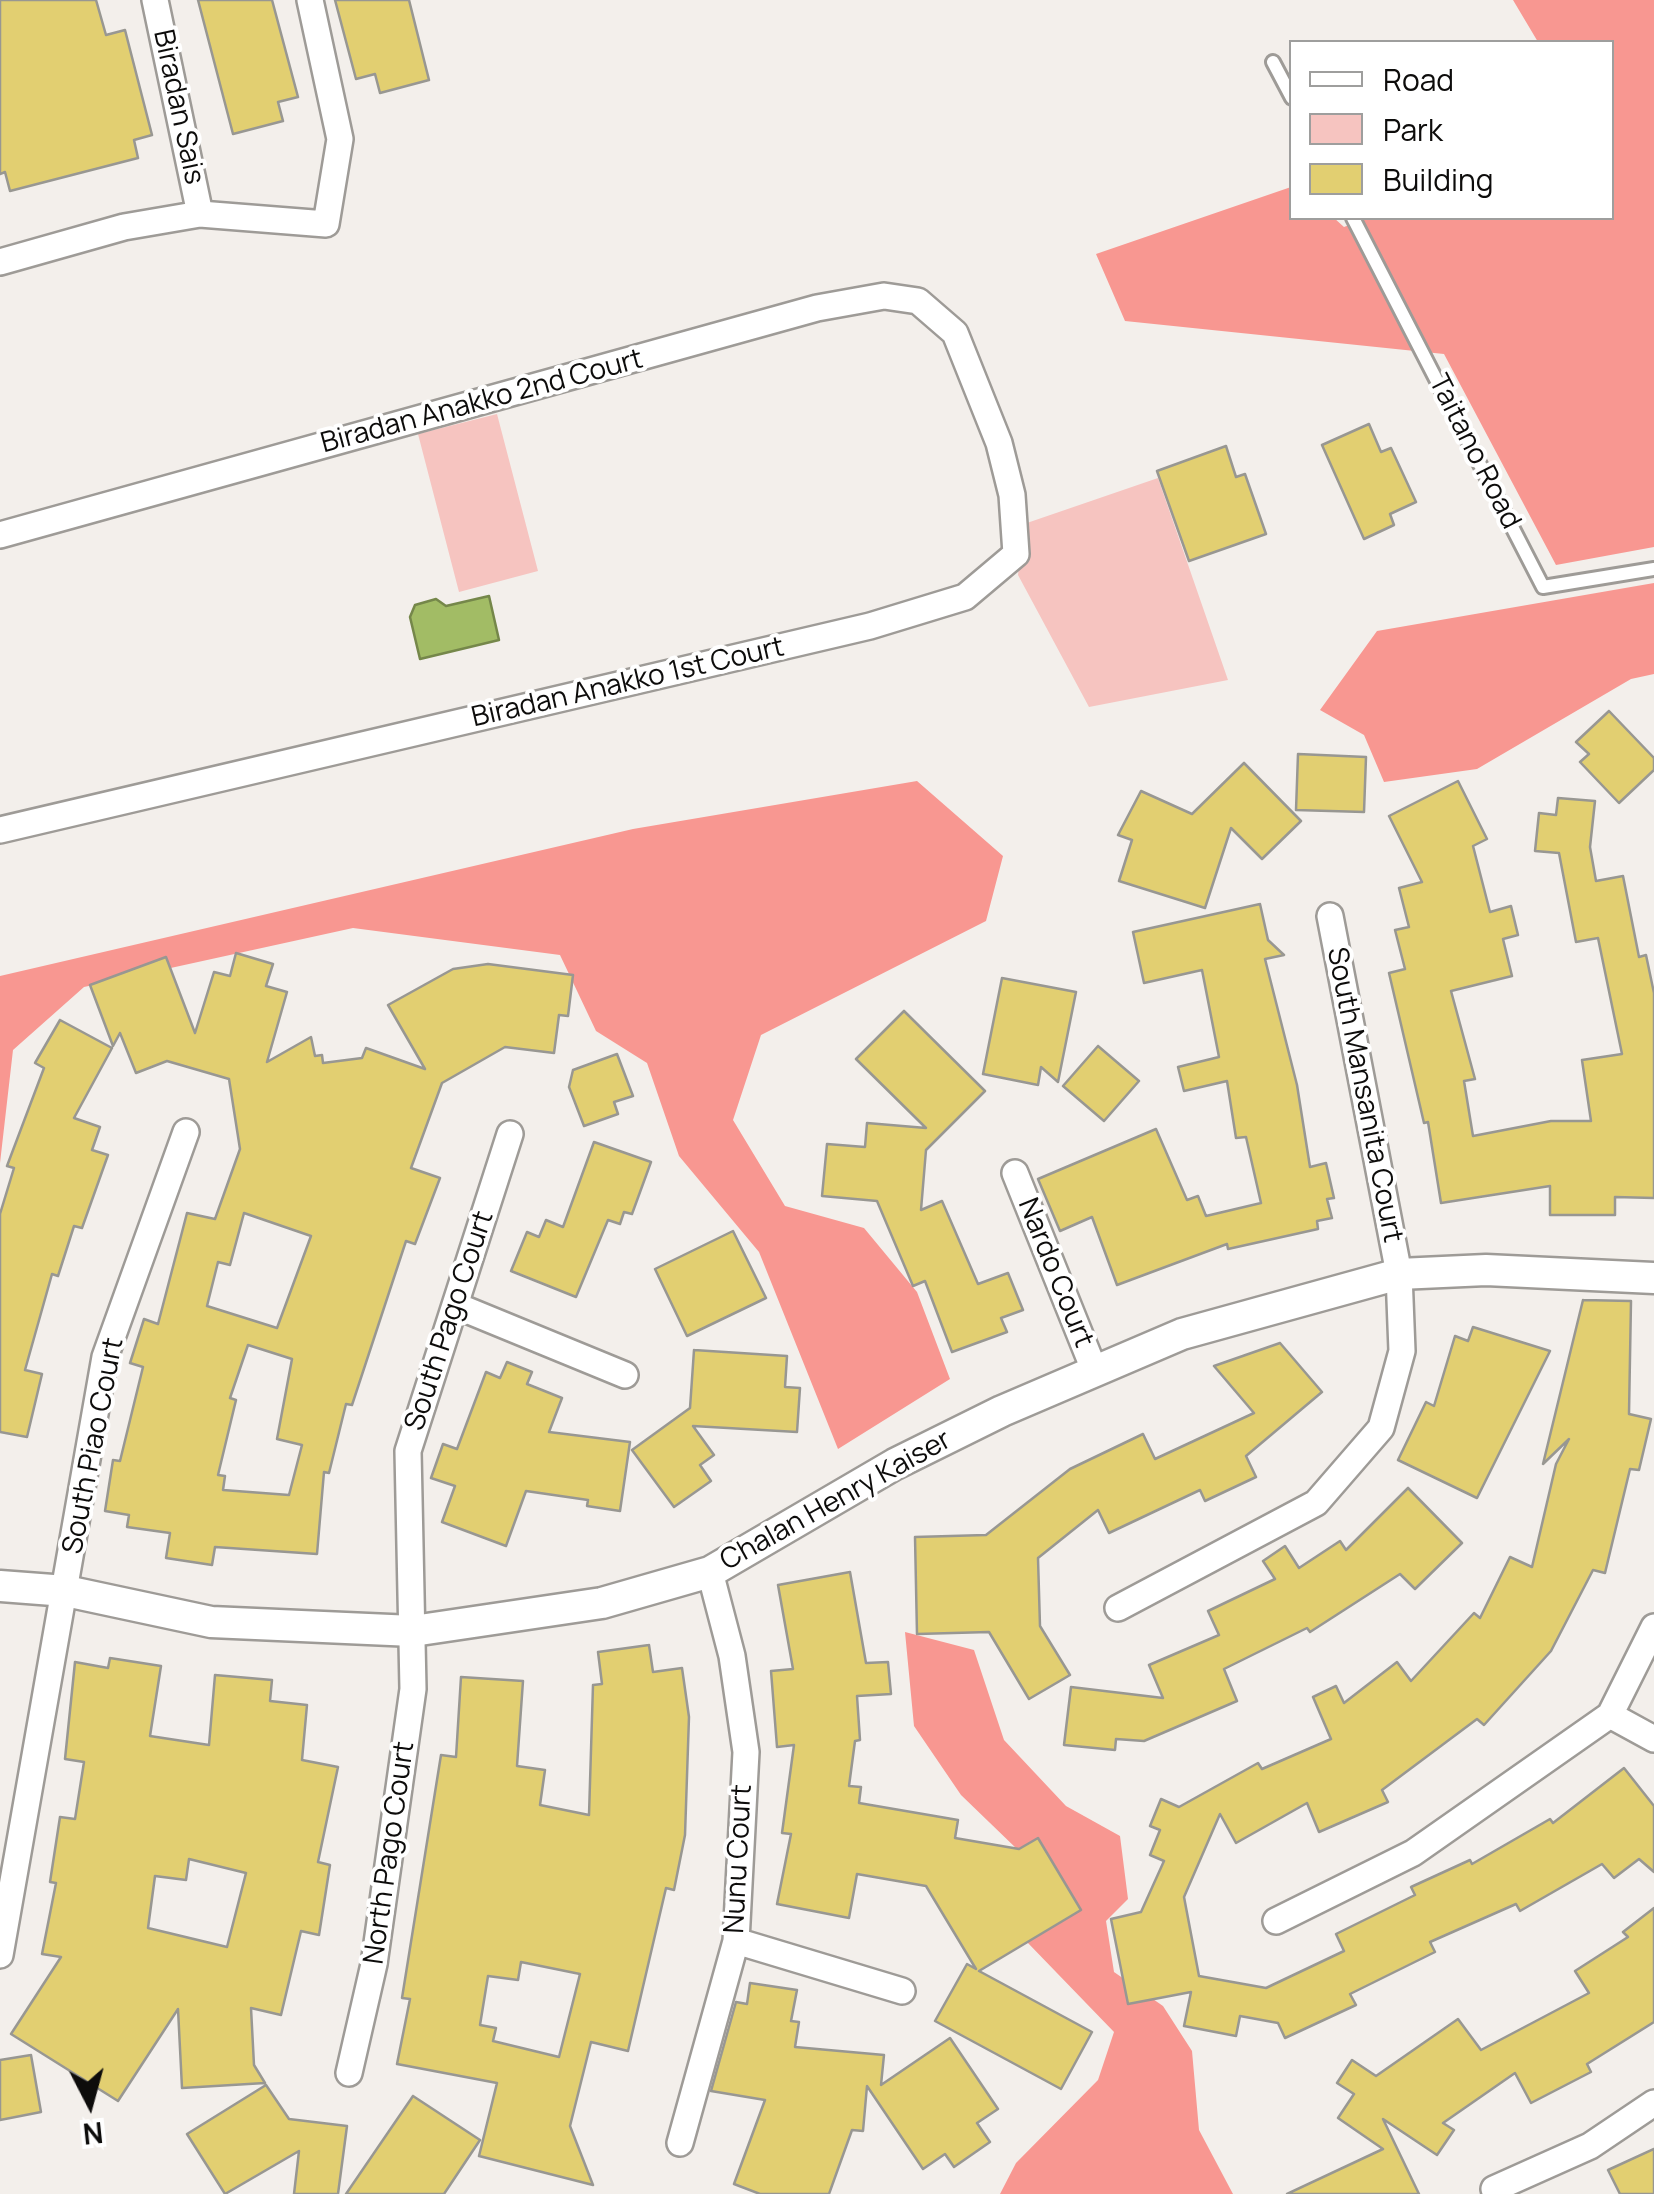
<!DOCTYPE html>
<html>
<head>
<meta charset="utf-8">
<style>
	body { margin:0 }
	#map { position:relative; width:1654px; height:2194px; overflow:hidden; background:#f3efeb; font-family:Manrope,sans-serif }
	canvas { display:block }
	.legend { position:absolute; left:1289px; top:40px; width:325px; height:180px; box-sizing:border-box; background:#fff; border:2px solid #9e9e9d; margin:0; padding:12px 18px; list-style:none; font-size:30px; color:#0d0c0b }
	.legend li { display:flex; align-items:center; gap:20px; height:50px }
	.legend b { width:50px; border:2px solid #9e9e9d }
	.north { position:absolute; left:40px; top:2054px; width:100px; height:100px; -webkit-text-stroke:8px #fff; paint-order:stroke; rotate:174deg; font-size:28px; font-weight:700; line-height:40px; text-align:center; color:#0d0c0b }
	.north::after { content:''; display:block; margin:auto; width:35px; height:45px; background:#0d0c0b; clip-path:polygon(50% 0,100% 100%,50% 72%,0 100%) }
</style>
</head>
<body>
<div id="map">
<canvas width="1654" height="2194"></canvas>
<ul class="legend">
<li><b style="height:12px;background:#fff"></b>Road</li>
<li><b style="height:28px;background:#f6c4c0"></b>Park</li>
<li><b style="height:28px;background:#e2cf71"></b>Building</li>
</ul>
<div class="north">N</div>
</div>
<script>
const ctx = document.querySelector('canvas').getContext('2d');
ctx.lineJoin = 'round';
function fillPath(path, color) { ctx.fillStyle = color; ctx.fill(path, 'evenodd'); }
const shape = rows => new Path2D(rows.map(r => 'M' + r).join(''));
function trace(path, color, width, dash) { ctx.strokeStyle = color; ctx.lineWidth = width; ctx.lineCap = dash ? 'butt' : 'round'; ctx.setLineDash(dash || []); ctx.stroke(path); }
function label(font, color, halo, rows, align = 'center') {
  ctx.font = font + ' Manrope,sans-serif'; ctx.lineWidth = 8; ctx.setLineDash([]); ctx.textBaseline = 'middle'; ctx.strokeStyle = halo; ctx.fillStyle = color; for (const [text, x, y, turn = 0] of rows) {
    ctx.save(); ctx.translate(x, y); ctx.rotate((+turn || 0) * Math.PI / 180); ctx.textAlign = isNaN(turn) ? turn : align; if (halo) ctx.strokeText(text, 0, 0); ctx.fillText(text, 0, 0); ctx.restore();
  }
}
const green = shape([
	[497,414,538,571,459,592,418,434],
	[1158,478,1228,680,1089,707,1018,575,1024,524]
]);
const forest = shape([
	[1513,0,1654,0,1654,547,1556,565,1444,354,1125,321,1096,254,1291,187,1292,218,1334,218,1344,227,1367,218,1612,218,1612,42,1538,42],
	[1654,583,1654,674,1631,679,1477,769,1384,782,1364,735,1320,710,1377,631],
	[917,781,1003,856,986,921,761,1035,733,1120,785,1206,864,1228,917,1292,950,1379,838,1449,759,1252,679,1156,647,1063,596,1031,560,955,353,928,84,987,13,1050,0,1163,0,976,633,829],
	[905,1632,974,1650,1004,1740,1066,1806,1120,1836,1128,1899,1106,1921,1114,1972,1163,2006,1192,2051,1199,2130,1233,2194,1000,2194,1016,2163,1098,2080,1114,2032,1027,1942,1081,1910,1039,1838,1018,1850,961,1795,914,1726]
]);
const water = shape([
	[489,596,499,640,420,659,410,617,415,605,436,599,446,606,489,596]
]);
const building = shape([
	[0,0,96,0,106,35,125,30,152,135,134,140,138,158,10,191,5,172,0,174,0,0],
	[198,0,272,0,298,97,278,102,283,121,233,134,198,0],
	[335,0,409,0,429,80,380,93,375,74,356,79,335,0],
	[1369,424,1381,452,1391,448,1416,502,1390,514,1394,525,1364,539,1322,445,1369,424],
	[1226,446,1236,477,1245,474,1266,534,1189,561,1157,471,1226,446],
	[1609,711,1654,758,1654,770,1619,803,1580,762,1589,754,1576,742,1609,711],
	[1298,754,1366,757,1364,812,1296,810,1298,754],
	[1244,763,1301,821,1262,859,1231,828,1205,908,1119,881,1132,840,1118,835,1141,791,1192,814,1244,763],
	[1458,781,1487,839,1473,846,1490,912,1511,906,1518,935,1503,939,1512,976,1451,991,1475,1079,1464,1081,1473,1136,1551,1121,1591,1121,1582,1060,1622,1054,1598,938,1576,942,1559,853,1535,851,1539,813,1556,815,1558,798,1595,801,1590,847,1596,881,1623,876,1639,957,1646,955,1654,993,1654,1198,1615,1197,1615,1215,1550,1215,1550,1186,1441,1203,1428,1122,1424,1123,1389,973,1405,969,1395,930,1409,927,1399,888,1422,882,1389,816,1458,781],
	[1260,904,1268,940,1284,955,1265,959,1297,1085,1310,1167,1326,1163,1334,1198,1327,1199,1332,1218,1317,1221,1318,1229,1228,1249,1227,1244,1117,1285,1092,1217,1060,1231,1038,1179,1156,1129,1187,1200,1198,1196,1206,1216,1261,1203,1246,1137,1236,1138,1227,1081,1184,1091,1178,1067,1219,1057,1202,970,1144,983,1133,932,1260,904],
	[236,953,273,964,266,986,287,992,267,1062,311,1037,315,1056,322,1055,323,1063,362,1058,366,1048,425,1069,388,1005,453,969,488,964,573,975,568,1016,559,1015,554,1053,505,1047,442,1083,411,1168,440,1178,415,1244,406,1241,352,1405,346,1404,329,1473,324,1472,317,1554,215,1547,212,1565,166,1558,170,1533,127,1527,129,1515,105,1511,113,1460,120,1461,143,1367,130,1363,144,1319,158,1324,187,1213,215,1219,240,1149,229,1079,167,1061,136,1073,120,1033,113,1046,90,985,166,957,195,1033,214,972,230,976,236,953],
	[244,1213,311,1236,277,1328,207,1306,218,1262,230,1265,244,1213],
	[248,1345,292,1359,277,1439,302,1445,289,1495,223,1490,225,1476,218,1475,236,1400,230,1398,248,1345],
	[1002,978,1076,992,1058,1082,1041,1067,1038,1085,983,1074,1002,978],
	[904,1011,985,1091,926,1150,921,1210,942,1201,978,1284,1008,1273,1023,1310,1001,1318,1007,1332,952,1352,925,1281,913,1286,877,1201,822,1196,827,1144,865,1147,867,1123,926,1128,856,1059,904,1011],
	[60,1020,112,1048,74,1118,100,1127,92,1150,108,1155,82,1228,74,1226,58,1276,52,1274,25,1370,42,1374,27,1437,0,1432,0,1214,14,1168,7,1166,44,1068,35,1063,60,1020],
	[1098,1046,1139,1081,1104,1121,1063,1086,1098,1046],
	[617,1054,633,1096,614,1102,618,1114,584,1126,569,1087,573,1070,617,1054],
	[594,1142,651,1162,632,1214,624,1212,620,1224,608,1220,576,1297,511,1271,527,1232,539,1237,546,1220,563,1227,594,1142],
	[733,1231,766,1298,687,1336,655,1269,733,1231],
	[1583,1300,1631,1301,1629,1414,1651,1419,1639,1470,1630,1469,1605,1573,1593,1570,1551,1651,1484,1725,1477,1719,1382,1790,1388,1802,1319,1832,1307,1803,1236,1843,1220,1814,1184,1897,1199,1976,1266,1988,1344,1951,1336,1934,1415,1895,1411,1887,1470,1860,1472,1864,1550,1819,1553,1823,1624,1768,1654,1806,1654,1872,1639,1859,1614,1878,1602,1864,1520,1911,1516,1904,1430,1942,1435,1952,1350,1994,1356,2005,1285,2038,1278,2023,1240,2016,1236,2036,1184,2026,1191,1992,1128,2004,1111,1919,1141,1912,1164,1861,1150,1855,1160,1830,1150,1826,1161,1799,1179,1807,1258,1763,1262,1769,1331,1739,1313,1697,1336,1686,1344,1703,1397,1662,1411,1681,1474,1613,1480,1618,1510,1557,1532,1567,1556,1464,1569,1439,1543,1464,1583,1300],
	[1473,1327,1550,1351,1477,1498,1398,1460,1426,1402,1434,1406,1455,1336,1468,1341,1473,1327],
	[1280,1343,1322,1392,1246,1456,1256,1477,1205,1501,1200,1490,1109,1533,1098,1510,1038,1558,1040,1626,1070,1675,1029,1699,989,1632,917,1634,915,1537,986,1535,1070,1469,1143,1434,1155,1459,1254,1413,1214,1366,1280,1343],
	[694,1350,787,1356,785,1387,800,1388,797,1432,693,1426,714,1455,700,1465,711,1481,674,1507,632,1450,690,1408,694,1350],
	[507,1362,532,1372,527,1384,562,1398,549,1432,630,1442,620,1511,587,1506,588,1500,526,1491,506,1546,442,1522,455,1486,431,1478,443,1444,457,1449,486,1372,500,1378,507,1362],
	[1408,1488,1462,1543,1415,1589,1400,1574,1310,1632,1307,1628,1224,1669,1237,1701,1144,1741,1116,1739,1115,1750,1064,1745,1071,1687,1163,1698,1149,1665,1219,1635,1208,1611,1275,1579,1263,1561,1285,1546,1299,1568,1340,1541,1346,1550,1408,1488],
	[850,1572,866,1663,888,1662,891,1694,857,1696,860,1740,855,1741,849,1786,861,1787,859,1803,958,1820,955,1838,1019,1849,1038,1838,1081,1910,979,1971,1092,2032,1061,2089,935,2021,967,1964,976,1969,926,1886,857,1874,849,1918,777,1904,791,1834,782,1833,794,1745,777,1747,771,1671,793,1669,778,1585,850,1572],
	[649,1645,653,1672,682,1668,689,1717,685,1835,674,1890,666,1888,628,2051,591,2042,570,2126,593,2185,479,2156,497,2083,397,2064,410,1999,402,1998,441,1755,456,1757,461,1677,523,1681,517,1766,545,1770,540,1805,589,1815,593,1685,602,1684,598,1652,649,1645],
	[521,1962,580,1974,559,2057,493,2041,496,2028,480,2025,488,1976,518,1980,521,1962],
	[110,1658,161,1666,150,1736,209,1745,215,1675,272,1680,270,1701,307,1705,302,1760,338,1767,318,1862,330,1865,319,1935,301,1931,281,2015,251,2008,254,2065,265,2083,182,2088,178,2009,118,2101,11,2034,61,1957,42,1954,56,1883,50,1882,60,1817,75,1819,84,1762,65,1759,75,1662,108,1668,110,1658],
	[189,1859,246,1873,227,1947,148,1928,155,1876,186,1880,189,1859],
	[1654,1908,1654,2022,1587,2064,1591,2072,1531,2103,1515,2073,1443,2123,1454,2130,1437,2155,1383,2119,1419,2194,1287,2194,1383,2149,1338,2118,1354,2094,1337,2083,1352,2060,1376,2076,1458,2019,1481,2050,1589,1993,1575,1971,1628,1937,1623,1932,1654,1908],
	[750,1983,797,1990,791,2021,799,2022,795,2047,884,2055,881,2085,950,2038,998,2109,977,2123,990,2142,954,2167,945,2154,923,2169,867,2086,863,2131,852,2130,829,2194,760,2194,734,2184,765,2100,711,2091,736,2002,747,2004,750,1983],
	[31,2055,41,2112,0,2120,0,2060,31,2055],
	[266,2085,289,2119,347,2126,338,2194,294,2194,299,2151,225,2194,187,2134,266,2085],
	[413,2096,480,2140,444,2194,346,2194,413,2096],
	[1654,2149,1654,2194,1620,2194,1608,2170,1654,2149]
]);
const service = shape([
	[1273,62,1292,98],
	[1353,218,1543,587,1654,569]
]);
const minor = shape([
	[155,0,200,214],
	[0,262,124,227,200,214,326,224,340,139,310,0],
	[0,535,817,308,884,296,918,301,955,333,999,443,1012,495,1016,554,965,597,870,626,0,830],
	[1015,1173,1095,1372],
	[457,1306,625,1375],
	[1118,1608,1316,1503,1381,1428,1402,1351,1399,1274,1330,916],
	[1610,1715,1654,1739],
	[1276,1921,1413,1853,1610,1715,1654,1627],
	[736,1941,902,1991],
	[0,1955,105,1357,186,1132],
	[349,2073,374,1964,413,1689,408,1451,510,1134],
	[680,2143,736,1941,746,1752,732,1656,710,1572],
	[1494,2189,1590,2146,1654,2103]
]);
const tertiary = shape([
	[0,1586,66,1591,211,1622,413,1631,602,1603,710,1572,895,1464,1002,1411,1182,1334,1399,1274,1486,1270,1654,1278]
]);
const streetNames = [
	["Biradan Sais",178,107,78],
	["Biradan Anakko 2nd Court",482,402,-15],
	["Taitano Road",1474,452,63],
	["Biradan Anakko 1st Court",628,683,-13],
	["South Mansanita Court",1364,1095,79],
	["Nardo Court",1055,1273,68],
	["South Pago Court",450,1321,-72],
	["South Piao Court",94,1446,-79],
	["Chalan Henry Kaiser",836,1501,-29],
	["North Pago Court",390,1853,-82],
	["Nunu Court",739,1859,-87]
];
fillPath(green, '#f6c4c0');
fillPath(forest, '#f89791');
fillPath(water, '#a2bc65');
trace(water, '#75874a', 2.5);
fillPath(building, '#e2cf71');
trace(building, '#989792', 2.5);
trace(service, '#9e9b97', 18);
trace(minor, '#9e9b97', 30);
trace(tertiary, '#9e9b97', 35);
trace(service, '#fff', 12);
trace(minor, '#fff', 25);
trace(tertiary, '#fff', 30);
label('28px', '#0d0c0b', '#fff', streetNames);
</script>
</body>
</html>
